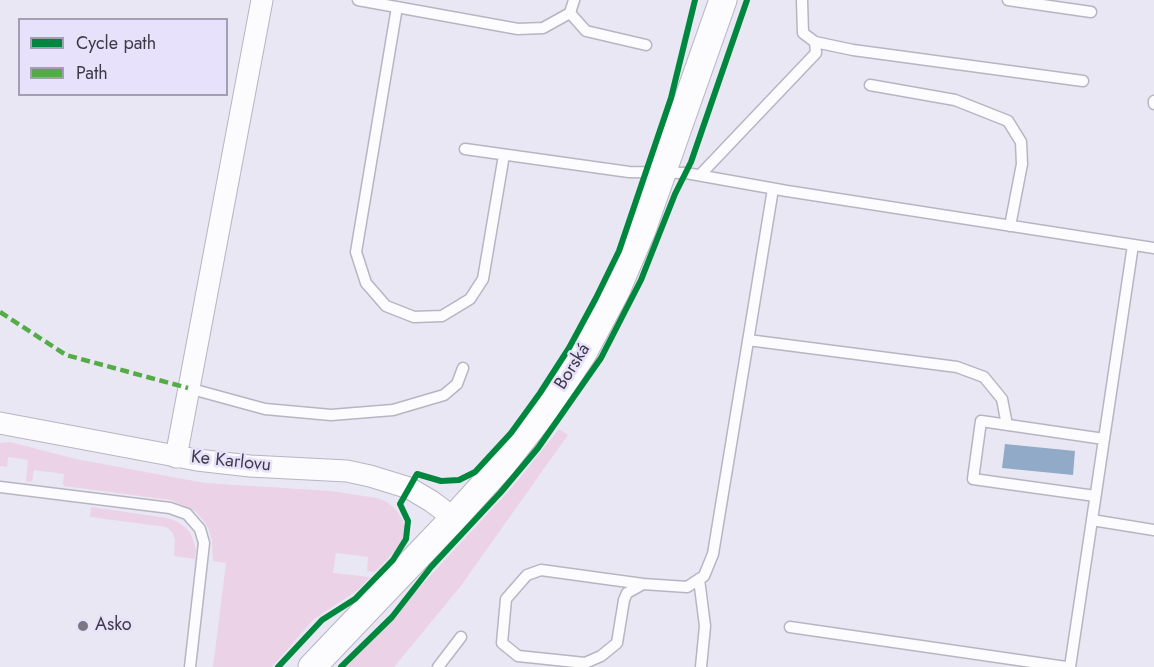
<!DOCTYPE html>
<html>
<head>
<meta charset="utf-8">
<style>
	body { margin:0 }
	#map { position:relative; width:1154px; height:667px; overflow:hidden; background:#eae7f5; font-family:Jost,sans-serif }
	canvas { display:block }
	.legend { position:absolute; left:18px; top:18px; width:210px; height:78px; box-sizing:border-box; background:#e7e1fb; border:2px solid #a39eb3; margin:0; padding:8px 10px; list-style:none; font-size:18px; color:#3d3a47 }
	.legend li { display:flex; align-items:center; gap:12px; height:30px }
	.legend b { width:30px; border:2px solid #a39eb3 }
</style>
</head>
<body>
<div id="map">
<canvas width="1154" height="667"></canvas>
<ul class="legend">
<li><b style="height:8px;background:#00873e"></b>Cycle path</li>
<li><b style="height:8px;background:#55ac47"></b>Path</li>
</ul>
</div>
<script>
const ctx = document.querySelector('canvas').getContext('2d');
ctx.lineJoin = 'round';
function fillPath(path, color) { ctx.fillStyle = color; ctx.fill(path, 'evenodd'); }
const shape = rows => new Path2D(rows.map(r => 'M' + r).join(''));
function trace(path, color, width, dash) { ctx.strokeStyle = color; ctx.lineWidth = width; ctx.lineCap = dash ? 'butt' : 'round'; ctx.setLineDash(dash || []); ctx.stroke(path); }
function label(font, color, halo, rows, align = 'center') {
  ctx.font = font + ' Jost,sans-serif'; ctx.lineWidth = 5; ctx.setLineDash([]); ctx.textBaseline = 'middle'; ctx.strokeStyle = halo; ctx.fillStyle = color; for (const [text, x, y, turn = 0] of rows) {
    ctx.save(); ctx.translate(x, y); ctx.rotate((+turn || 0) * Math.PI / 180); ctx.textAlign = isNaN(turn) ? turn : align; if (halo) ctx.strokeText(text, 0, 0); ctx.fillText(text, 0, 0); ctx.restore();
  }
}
const green = shape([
	[559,429,568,435,460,587,394,667,346,667,515,484],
	[10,442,76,459,205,483,331,491,377,498,387,502,397,511,403,521,405,530,402,541,398,548,375,572,367,571,368,557,336,553,333,573,370,577,358,590,314,619,272,667,213,667,226,563,213,561,212,541,209,530,203,520,195,511,171,500,64,486,63,484,64,474,34,470,32,481,28,482,26,480,28,460,8,457,7,467,0,466,0,443],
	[91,507,167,518,176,521,185,527,191,534,196,549,195,559,174,556,175,539,172,532,166,527,90,517]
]);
const water = shape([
	[1005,444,1075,451,1073,475,1002,468]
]);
const service = shape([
	[358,0,518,29,543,28,570,13,574,0],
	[802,0,803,33,815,42,853,50,1083,81],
	[1008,0,1091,12],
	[397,7,356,252,366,283,386,306,414,317,442,316,470,299,483,279,504,155],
	[570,13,586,31,646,45],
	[870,85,955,100,1008,121,1021,142,1022,164,1010,226],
	[1154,101,1154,104],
	[465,149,629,172,686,173,787,191,1154,248],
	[700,175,816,53,815,42],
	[748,340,957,367,984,377,1002,399,1007,425],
	[188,388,265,409,331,415,393,410,444,395,457,384,463,368],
	[1104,439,1133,245],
	[0,487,170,508,187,514,200,529,204,543,190,667],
	[1092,520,1104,439,981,421,973,479,1095,496],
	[699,579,705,626,701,667],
	[643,584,627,593,624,600,617,643,601,656,585,663,518,656,502,643,506,599,527,575,541,570,643,584,687,587,704,576,713,554,773,189],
	[790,627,1066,667],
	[438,667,461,637],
	[1070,667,1092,520,1154,530]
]);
const minor = shape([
	[0,423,197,460,250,466,347,471,370,476,409,488,431,501,454,518],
	[176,457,262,0]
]);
const tertiary = shape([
	[312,667,454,518,502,465,546,409,583,353,616,291,642,230,723,0]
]);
const quiet = shape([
	[0,312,66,355,188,388]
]);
const cycleway = shape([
	[278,667,322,620,355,599,393,560,406,539,408,521,400,504,417,474,441,481,459,480,475,472,511,433,540,393,569,348,596,298,619,251,671,98,695,0],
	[341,667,392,617,431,567,501,492,538,448,601,358,641,280,675,194,691,162,747,0]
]);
const markers = [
	[83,626,6,"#7a7784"]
];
const streetNames = [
	["Borská",573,367,-58],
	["Ke Karlovu",231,462,6]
];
const poiNames = [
	["Asko",95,626]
];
fillPath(green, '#ecd2e6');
fillPath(water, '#90aac8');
trace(service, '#b7b5c1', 13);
trace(minor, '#b7b5c1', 23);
trace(tertiary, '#b7b5c1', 29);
trace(service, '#fcfbfe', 10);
trace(minor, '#fcfbfe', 21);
trace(tertiary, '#fcfbfe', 27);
trace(quiet, '#55ac47', 4.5, [9, 4.5]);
trace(cycleway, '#00873e', 6);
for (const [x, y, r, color] of markers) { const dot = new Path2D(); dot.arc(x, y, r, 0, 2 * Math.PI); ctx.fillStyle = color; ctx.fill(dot); trace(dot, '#e7e1fb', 2); }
label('18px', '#3d3a47', '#e7e1fb', streetNames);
label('18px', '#3d3a47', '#e7e1fb', poiNames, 'left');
</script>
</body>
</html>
